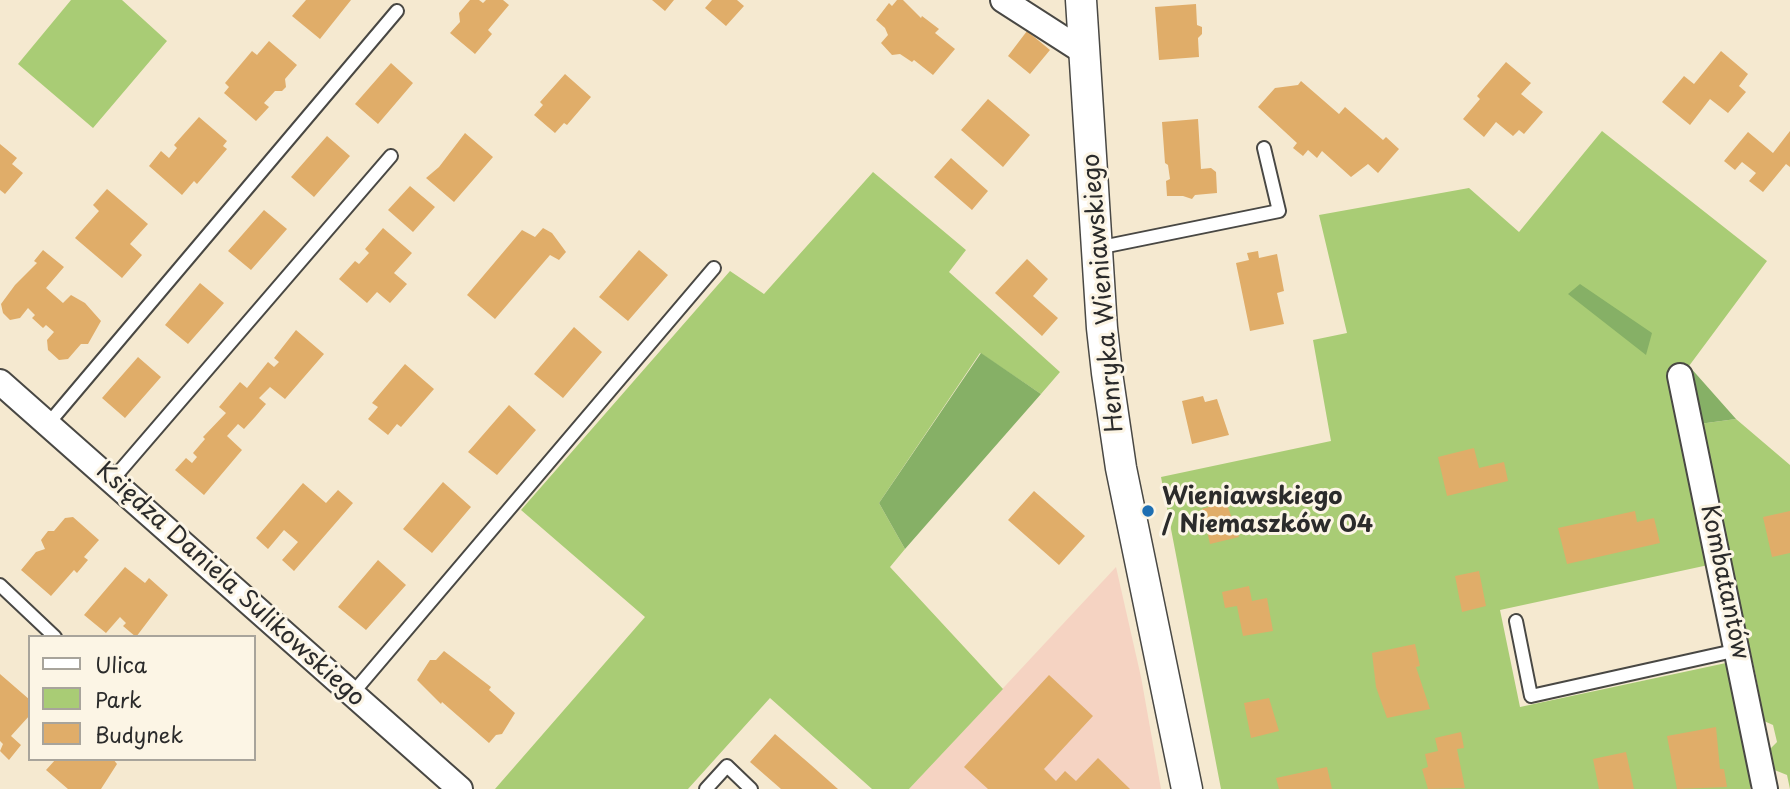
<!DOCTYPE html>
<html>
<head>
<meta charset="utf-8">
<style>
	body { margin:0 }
	#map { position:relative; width:1790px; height:789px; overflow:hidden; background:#f5e9d0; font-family:"Playpen Sans",sans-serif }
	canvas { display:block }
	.legend { position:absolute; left:28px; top:635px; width:228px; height:126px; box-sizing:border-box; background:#fcf5e5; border:2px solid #a8a49b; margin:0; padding:9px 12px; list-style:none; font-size:21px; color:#2b2b2b }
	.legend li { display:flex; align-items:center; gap:14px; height:35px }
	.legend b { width:35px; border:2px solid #a8a49b }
</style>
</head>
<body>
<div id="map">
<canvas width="1790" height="789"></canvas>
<ul class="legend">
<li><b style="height:9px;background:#fff"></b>Ulica</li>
<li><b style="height:19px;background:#a9cc75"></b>Park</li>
<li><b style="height:19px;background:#e0ad69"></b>Budynek</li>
</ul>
</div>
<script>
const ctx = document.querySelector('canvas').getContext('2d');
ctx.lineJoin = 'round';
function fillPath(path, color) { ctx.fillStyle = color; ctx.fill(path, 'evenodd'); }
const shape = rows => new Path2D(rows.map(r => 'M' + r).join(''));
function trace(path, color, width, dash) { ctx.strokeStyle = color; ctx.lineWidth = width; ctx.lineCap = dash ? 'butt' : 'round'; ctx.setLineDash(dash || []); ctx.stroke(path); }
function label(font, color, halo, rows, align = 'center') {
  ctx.font = font + ' "Playpen Sans",sans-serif'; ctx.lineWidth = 6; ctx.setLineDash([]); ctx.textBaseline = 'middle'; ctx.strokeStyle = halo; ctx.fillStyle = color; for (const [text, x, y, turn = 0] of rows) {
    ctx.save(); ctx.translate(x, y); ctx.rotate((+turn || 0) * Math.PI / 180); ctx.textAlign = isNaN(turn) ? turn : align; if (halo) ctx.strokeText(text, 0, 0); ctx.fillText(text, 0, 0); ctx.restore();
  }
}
const built = shape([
	[1116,567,1141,677,1161,789,909,789]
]);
const green = shape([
	[71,0,122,0,167,41,93,128,18,64],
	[1602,131,1767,261,1689,366,1667,373,1713,564,1500,610,1520,707,1726,663,1731,665,1752,775,1750,789,1221,789,1161,477,1331,441,1313,340,1347,333,1319,215,1469,188,1519,232],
	[873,172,966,250,949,272,1060,372,1041,394,980,353,879,503,905,549,890,567,1003,689,909,789,872,789,770,698,688,789,495,789,645,617,521,510,730,271,764,294],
	[1736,419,1790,465,1790,789,1787,775,1772,769,1770,749,1777,742,1773,725,1764,721,1756,676,1699,424]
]);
const forest = shape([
	[1580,284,1652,333,1646,355,1568,294],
	[981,353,1041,394,905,549,879,503],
	[1689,366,1736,419,1699,424]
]);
const building = shape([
	[306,0,351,0,320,39,292,16],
	[470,0,479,0,483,3,486,0,503,0,509,5,488,30,492,34,475,54,450,33,460,22,459,13],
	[652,0,674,0,665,11],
	[712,0,737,0,744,6,726,26,705,8],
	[897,0,903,0,921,18,922,16,939,29,935,33,955,49,933,75,914,60,912,62,900,54,892,55,881,43,888,35,885,28,876,20,889,3,892,6],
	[1196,4,1197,25,1202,27,1202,34,1198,38,1199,57,1159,60,1155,7],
	[1027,31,1050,50,1030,74,1008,56],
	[269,41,297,65,285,79,286,87,282,91,275,91,264,103,269,107,256,121,224,93,229,87,225,83,252,51,257,55],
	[1721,51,1748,74,1739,86,1746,92,1728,113,1710,99,1690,125,1662,102,1684,76,1694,84],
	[1506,62,1531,83,1521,94,1543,112,1524,134,1519,130,1513,136,1496,122,1484,137,1463,119,1480,99,1477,96],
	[391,63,413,83,378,124,355,104],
	[565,74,591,97,567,125,564,123,555,133,534,115,543,105,540,102],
	[1301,81,1339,114,1345,107,1383,140,1386,137,1399,149,1378,173,1368,164,1351,177,1322,151,1317,158,1308,150,1303,156,1293,148,1297,143,1258,107,1275,88,1298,85],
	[988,99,1030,135,1003,167,961,130],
	[199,117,227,141,223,146,227,149,197,184,194,181,182,195,149,166,161,151,169,158,177,148,174,145],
	[1198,119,1201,169,1211,168,1216,172,1217,193,1195,195,1192,199,1183,196,1167,196,1166,181,1170,179,1168,165,1165,163,1162,122],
	[1790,131,1790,167,1786,164,1763,192,1749,181,1756,173,1742,162,1735,170,1724,161,1748,132,1773,153],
	[465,133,493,157,454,202,426,178,439,167],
	[327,136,350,156,314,197,291,177],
	[0,144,17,158,12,164,23,173,5,194,0,190],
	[951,158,988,191,972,210,934,177],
	[410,186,435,207,413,232,388,210],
	[107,189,148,224,130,244,142,255,122,278,75,238,99,211,93,205],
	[264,210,287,229,251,270,228,251],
	[383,228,412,253,394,273,407,284,390,303,377,292,367,303,339,279,355,261,359,264,369,253,365,249],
	[543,228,552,233,566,252,559,260,550,255,495,319,467,295,522,230,535,237],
	[43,250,64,267,46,288,63,303,71,295,85,303,101,321,88,344,81,344,68,359,59,360,48,350,47,340,54,332,46,325,43,328,32,318,35,315,28,308,20,318,10,320,3,313,1,304,15,285,37,263,34,261],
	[639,250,668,275,628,321,599,297],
	[1258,251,1259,258,1277,254,1284,291,1277,293,1284,324,1250,331,1236,263,1249,260,1247,253],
	[1027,259,1048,279,1033,296,1058,318,1042,336,995,293],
	[200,283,224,303,188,344,165,325],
	[574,327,602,352,563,398,534,374],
	[296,330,324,354,285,399,270,387,259,398,266,404,255,417,244,429,238,424,227,436,242,450,204,495,175,470,186,458,192,463,197,457,193,453,205,439,203,437,226,413,219,407,240,382,247,388,268,362,274,367,279,362,274,358],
	[138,357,161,377,125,418,102,398],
	[405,364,434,389,401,427,397,424,388,435,368,419,378,407,372,403],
	[1203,396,1205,402,1217,399,1229,435,1192,444,1182,401],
	[509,405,536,430,497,475,468,452],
	[1474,448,1479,468,1504,462,1508,481,1447,496,1438,457],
	[443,482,471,507,432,553,403,529],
	[303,483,326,503,338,490,353,503,294,571,282,560,298,542,284,530,268,549,256,538],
	[1034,491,1085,536,1059,565,1008,520],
	[1226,502,1239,537,1210,544,1202,509],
	[1635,511,1637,522,1654,518,1660,543,1567,564,1558,528],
	[1790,511,1790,553,1772,557,1763,517],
	[73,517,99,540,84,557,88,560,77,573,74,570,51,596,21,570,36,552,45,549,41,540,48,531,54,531,65,518],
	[378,560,406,585,366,630,338,607],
	[125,567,145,583,149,578,168,595,136,637,123,626,126,623,120,617,106,633,84,615],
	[1479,571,1486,606,1462,612,1455,576],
	[1249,586,1252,601,1267,598,1273,631,1243,636,1237,606,1225,608,1222,592],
	[1415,644,1420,666,1416,667,1430,709,1387,718,1376,687,1372,653],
	[444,651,491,687,489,690,515,713,502,734,496,735,489,743,442,702,441,704,417,680,430,660,436,660],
	[0,674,30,700,30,715,11,736,21,745,9,760,0,751,3,744,0,741],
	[1049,675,1093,716,1044,769,1056,781,1065,771,1076,781,1098,758,1130,789,988,789,964,767],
	[1269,698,1279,731,1251,738,1244,703],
	[1716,727,1720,769,1724,769,1727,787,1677,789,1667,736],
	[1461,732,1464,748,1457,749,1465,788,1428,789,1422,769,1428,767,1425,754,1438,751,1435,738],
	[775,734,811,765,838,789,781,789,750,762],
	[1626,752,1634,789,1599,789,1593,759],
	[56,759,113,759,117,764,101,789,68,789,46,770],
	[1327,767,1332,789,1279,789,1276,778]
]);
const service = shape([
	[1097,248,1279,211,1264,148],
	[48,424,397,11],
	[113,479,391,156],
	[0,585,55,637],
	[1516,621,1531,696,1738,650],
	[352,694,714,268],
	[706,789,727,766,751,789]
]);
const minor = shape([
	[1003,0,1084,52],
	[1680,376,1765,789],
	[0,382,460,789]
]);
const tertiary = shape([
	[1081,0,1102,328,1107,373,1121,468,1187,789]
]);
const markers = [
	[1148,511,7,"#1f6fb2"]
];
const streetNames = [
	["Henryka Wieniawskiego",1104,293,-95],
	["Kombatantów",1724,582,78],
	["Księdza Daniela Sulikowskiego",230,585,42]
];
const poiNames = [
	["Wieniawskiego",1162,497],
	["/ Niemaszków 04",1162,525]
];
fillPath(built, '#f5d3c2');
fillPath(green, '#a9cc75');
fillPath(forest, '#86b066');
fillPath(building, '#e0ad69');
trace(service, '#494844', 16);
trace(minor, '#494844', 28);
trace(tertiary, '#494844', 33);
trace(service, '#fff', 12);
trace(minor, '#fff', 24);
trace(tertiary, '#fff', 30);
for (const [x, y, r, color] of markers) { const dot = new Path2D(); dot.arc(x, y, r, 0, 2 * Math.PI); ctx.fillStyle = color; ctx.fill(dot); trace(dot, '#fcf5e5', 2.5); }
label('24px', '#2b2b2b', '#fcf5e5', streetNames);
label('bold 24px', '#2b2b2b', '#fcf5e5', poiNames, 'left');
</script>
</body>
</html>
